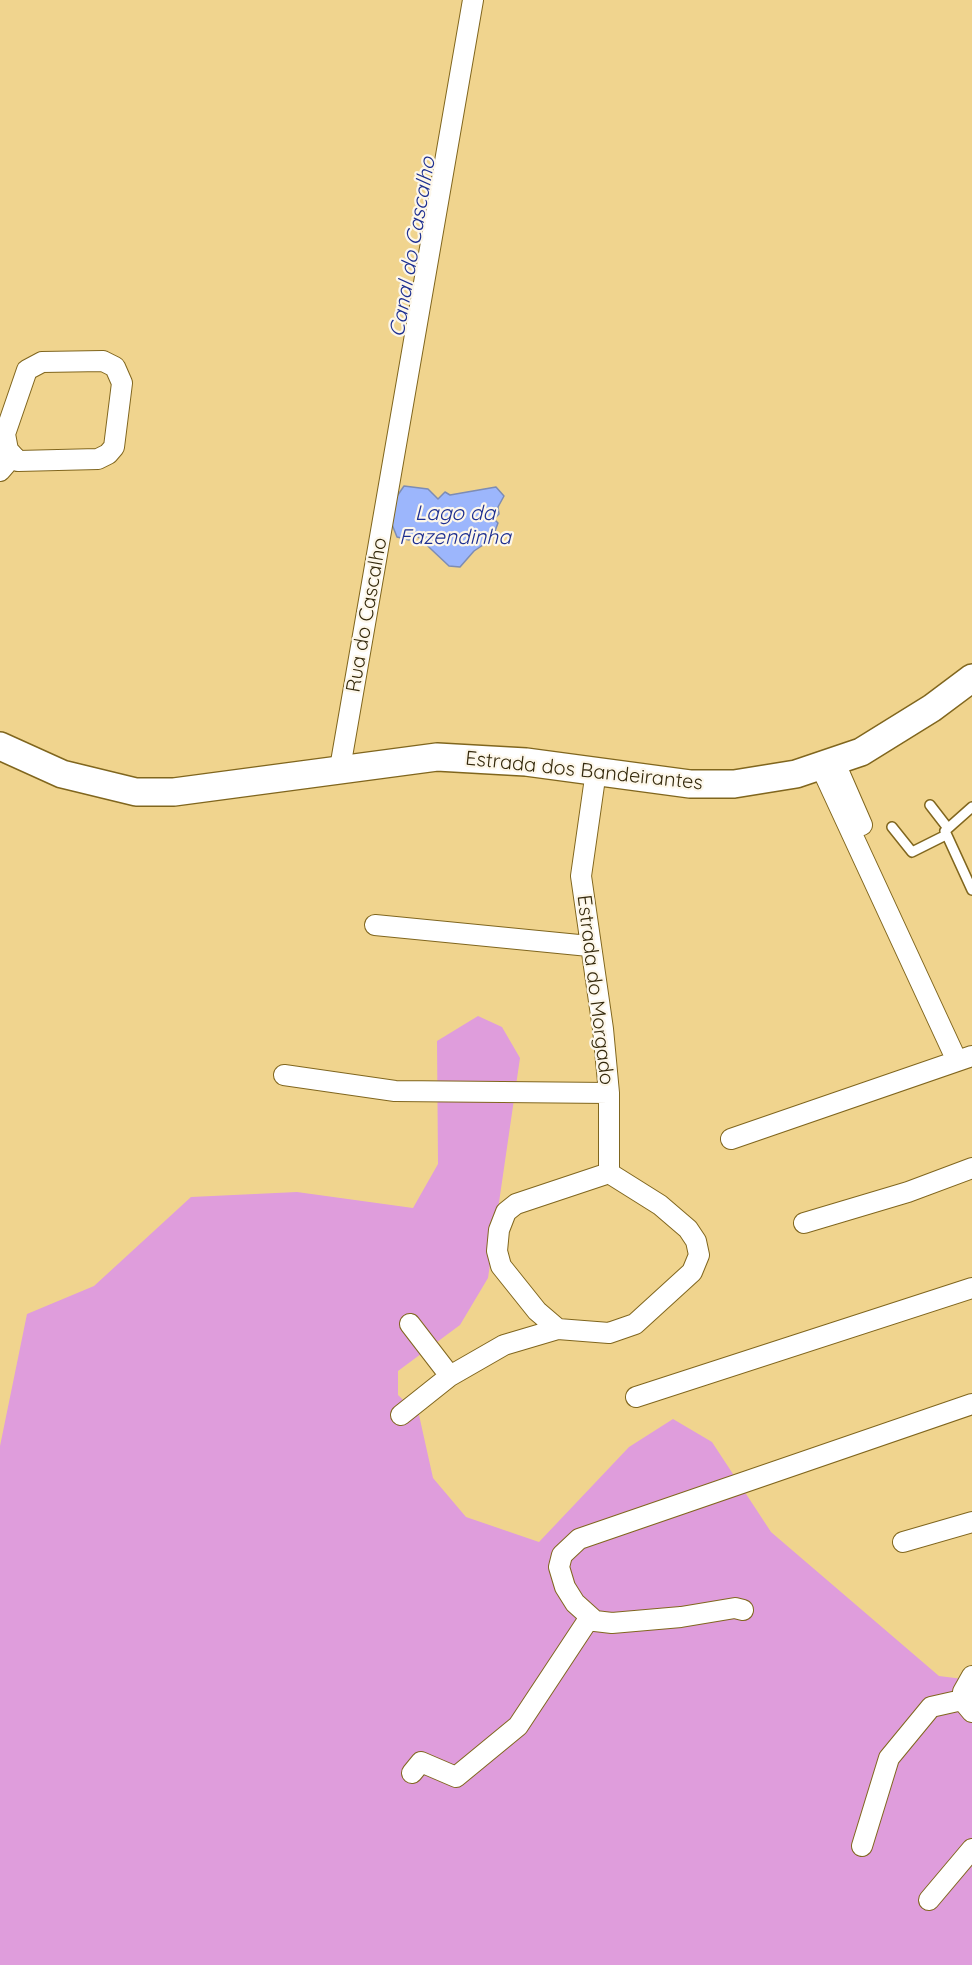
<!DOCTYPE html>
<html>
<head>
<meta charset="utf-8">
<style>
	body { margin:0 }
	canvas { display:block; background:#f0d48e }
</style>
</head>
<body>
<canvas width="972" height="1965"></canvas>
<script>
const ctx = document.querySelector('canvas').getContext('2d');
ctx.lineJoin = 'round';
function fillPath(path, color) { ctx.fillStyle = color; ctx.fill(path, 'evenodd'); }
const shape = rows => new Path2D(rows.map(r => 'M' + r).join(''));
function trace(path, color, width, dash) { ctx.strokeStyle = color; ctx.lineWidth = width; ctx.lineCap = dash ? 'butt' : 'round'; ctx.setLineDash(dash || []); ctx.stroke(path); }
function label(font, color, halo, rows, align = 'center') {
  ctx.font = font + ' Quicksand,sans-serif'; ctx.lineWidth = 4.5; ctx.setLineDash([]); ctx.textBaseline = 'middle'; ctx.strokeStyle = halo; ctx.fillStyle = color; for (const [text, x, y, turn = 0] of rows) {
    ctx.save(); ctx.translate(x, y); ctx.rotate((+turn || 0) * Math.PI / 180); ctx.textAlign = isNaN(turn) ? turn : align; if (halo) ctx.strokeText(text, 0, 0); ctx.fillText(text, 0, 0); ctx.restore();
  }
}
const green = shape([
	[478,1016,502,1027,520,1058,488,1278,460,1325,398,1371,398,1395,419,1415,433,1478,466,1517,539,1542,629,1447,673,1419,712,1442,771,1532,939,1676,963,1679,972,1676,972,1965,0,1965,0,1446,27,1314,94,1286,191,1197,297,1192,413,1208,438,1164,437,1041]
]);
const water = shape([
	[404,486,428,489,438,499,445,492,450,495,496,487,504,496,498,507,499,514,494,519,498,523,492,539,474,551,460,567,449,566,415,534,409,540,397,537,391,522,393,502,404,486]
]);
const service = shape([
	[930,805,947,827],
	[972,807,945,831,972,890],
	[892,827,912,852,946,835]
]);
const minor = shape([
	[103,361,115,367,122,383,114,447,108,454,98,459,18,461,8,450,5,434,27,370,42,362,103,361],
	[0,471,13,456],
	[835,763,862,825],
	[821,767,957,1061],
	[340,768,473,0],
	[375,925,589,946],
	[284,1075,395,1091,609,1093],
	[731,1139,972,1056],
	[804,1223,908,1192,972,1168],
	[410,1324,450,1376],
	[558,1329,537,1311,501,1266,497,1251,499,1230,506,1212,516,1204,609,1173],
	[636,1397,972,1288],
	[401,1415,450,1376,504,1345,558,1329,609,1333,635,1324,692,1272,699,1255,696,1241,688,1229,660,1205,609,1173,609,1093,603,1029,581,876,596,771],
	[903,1542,972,1522],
	[743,1610,735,1608,681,1617,612,1623,595,1621,575,1603,565,1587,559,1567,562,1555,579,1539,972,1404],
	[972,1676,963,1692,962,1700,972,1712],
	[412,1773,421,1762,456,1777,518,1726,590,1617],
	[862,1846,889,1758,931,1707,962,1700],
	[929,1900,972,1849]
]);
const secondary = shape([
	[0,746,62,774,136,792,174,792,437,757,526,762,690,784,734,784,796,774,861,752,932,708,972,678]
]);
const streetNames = [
	["Rua do Cascalho",367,615,-80],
	["Estrada dos Bandeirantes",584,771,6],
	["Estrada do Morgado",595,990,83]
];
const waterNames = [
	["Canal do Cascalho",413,247,-80],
	["Lago da",455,514],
	["Fazendinha",455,538]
];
fillPath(green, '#df9ddc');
fillPath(water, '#9cb6fc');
trace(water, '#7d8cb4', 1.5);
trace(service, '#80661e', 12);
trace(minor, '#80661e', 22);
trace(secondary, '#80661e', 30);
trace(service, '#fff', 9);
trace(minor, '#fff', 20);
trace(secondary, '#fff', 27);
label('20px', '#34290c', '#fdf7ea', streetNames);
label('italic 21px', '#1d2f91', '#fdf7ea', waterNames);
</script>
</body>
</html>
